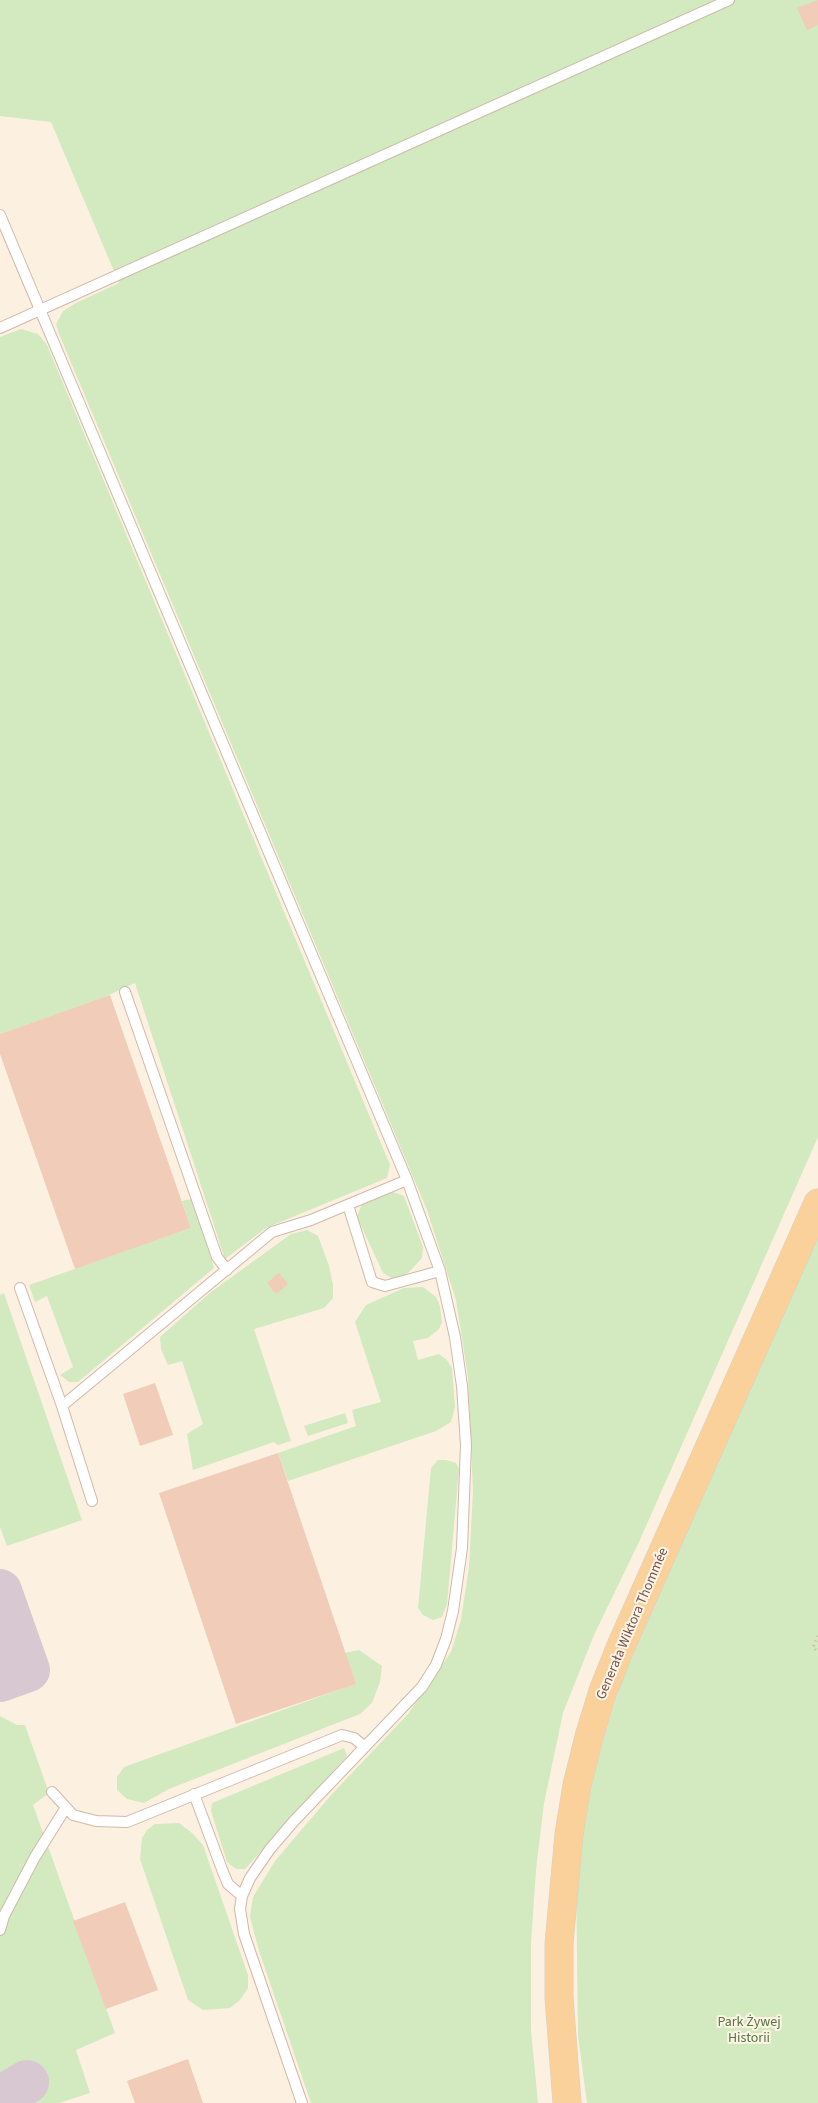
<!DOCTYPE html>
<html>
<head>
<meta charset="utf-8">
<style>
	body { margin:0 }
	canvas { display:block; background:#fcf0e1 }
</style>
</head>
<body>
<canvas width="818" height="2103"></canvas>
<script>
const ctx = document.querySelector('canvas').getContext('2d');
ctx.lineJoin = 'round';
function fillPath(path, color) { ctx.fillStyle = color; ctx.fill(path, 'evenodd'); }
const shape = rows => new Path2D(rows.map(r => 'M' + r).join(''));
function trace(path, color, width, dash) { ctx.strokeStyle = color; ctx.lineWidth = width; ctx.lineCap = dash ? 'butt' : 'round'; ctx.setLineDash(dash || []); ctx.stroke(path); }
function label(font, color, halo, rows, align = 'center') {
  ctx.font = font + ' "Source Sans 3",sans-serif'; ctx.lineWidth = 4; ctx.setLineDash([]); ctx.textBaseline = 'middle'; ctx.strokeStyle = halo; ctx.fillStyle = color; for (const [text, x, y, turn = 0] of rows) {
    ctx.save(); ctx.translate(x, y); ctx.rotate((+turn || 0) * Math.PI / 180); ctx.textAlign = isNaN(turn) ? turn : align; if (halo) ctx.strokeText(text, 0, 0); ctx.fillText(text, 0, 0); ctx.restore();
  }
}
const green = shape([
	[0,0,818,0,818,1137,639,1542,594,1635,563,1713,544,1803,536,1870,531,1943,531,2031,538,2103,311,2103,259,1951,250,1917,253,1897,275,1861,332,1794,408,1714,451,1652,461,1620,469,1567,473,1491,468,1377,456,1300,427,1210,59,334,56,324,63,311,76,303,119,283,51,122,0,116],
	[21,329,38,334,47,345,390,1165,387,1178,266,1228,225,1259,135,983,102,998,0,1034,0,337],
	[393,1192,404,1196,423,1247,422,1258,409,1272,395,1280,383,1273,357,1217,362,1204],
	[192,1199,214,1268,78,1382,69,1382,60,1375,73,1367,47,1296,35,1302,29,1285,191,1228,182,1201],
	[307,1230,318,1236,329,1266,333,1285,333,1298,324,1308,254,1329,291,1441,278,1445,274,1442,193,1470,187,1434,203,1424,182,1361,168,1365,161,1349,160,1337,211,1292,291,1234],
	[818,1233,818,2103,587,2103,578,2036,576,1878,591,1779,626,1667],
	[423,1287,436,1297,440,1306,442,1322,439,1329,428,1338,413,1341,418,1360,439,1354,447,1360,452,1368,455,1407,451,1422,436,1431,288,1481,278,1453,356,1426,352,1410,381,1402,355,1322,366,1305,404,1288],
	[4,1293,82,1520,7,1546,0,1527,0,1295],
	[345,1413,348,1423,308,1436,304,1426],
	[438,1460,446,1460,456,1463,459,1469,447,1604,442,1617,433,1620,423,1615,418,1608,431,1468],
	[359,1650,382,1666,380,1682,372,1703,360,1714,169,1789,144,1803,127,1799,117,1790,117,1777,124,1767,355,1684,345,1653],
	[0,1716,17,1725,25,1725,49,1793,33,1805,115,2033,76,2050,90,2093,59,2103,0,2103],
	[344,1748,347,1756,245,1869,236,1869,227,1862,211,1811,212,1803],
	[179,1823,192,1833,203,1845,248,1975,248,1988,240,2000,230,2008,203,2010,188,2000,140,1859,142,1838,147,1830,155,1824]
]);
const taxiway = shape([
	[0,1591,28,1670,0,1680],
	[0,2098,27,2082]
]);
const building = shape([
	[818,0,818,25,807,30,797,8],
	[110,995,191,1228,75,1269,0,1054,0,1034],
	[279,1273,288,1284,276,1294,267,1283],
	[155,1383,173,1435,140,1446,123,1394],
	[278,1453,356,1684,236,1724,159,1493],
	[125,1902,158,1990,106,2009,73,1921],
	[188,2059,203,2103,135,2103,127,2081]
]);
const path = shape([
	[818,1636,813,1647,818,1652]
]);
const lane = shape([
	[0,215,407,1180,440,1271,455,1337,462,1386,466,1445,462,1548,453,1611,446,1639,436,1665,422,1687,294,1821,270,1849,250,1878,242,1896],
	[0,328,729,0],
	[125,992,217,1257,227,1270],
	[348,1205,372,1282,385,1286,440,1271],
	[20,1288,62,1406],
	[92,1501,62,1406,272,1232,311,1220,407,1180],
	[52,1792,73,1815,96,1821,127,1822,342,1735,354,1738,365,1747],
	[194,1794,223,1872,228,1884,242,1896,240,1909,244,1934,302,2103],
	[0,1930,4,1916,35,1857,65,1809]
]);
const primary = shape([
	[567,2103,559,1997,559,1944,569,1834,577,1785,589,1737,603,1691,621,1646,818,1203]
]);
const streetNames = [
	["Generała Wiktora Thommée",633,1624,-67]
];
const parkNames = [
	["Park Żywej",749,2023],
	["Historii",749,2039]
];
fillPath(green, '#d3e9c0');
trace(taxiway, '#d7c8d2', 44);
fillPath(building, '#f1ccb9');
trace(lane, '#cfb9ab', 12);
trace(primary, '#d8cfcc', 29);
trace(path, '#d5b09d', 3, [1, 4]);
trace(lane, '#fff', 10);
trace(primary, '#fad19a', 28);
label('14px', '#725548', '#fff4e7', streetNames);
label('14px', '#547841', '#fff4e7', parkNames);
</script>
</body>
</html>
